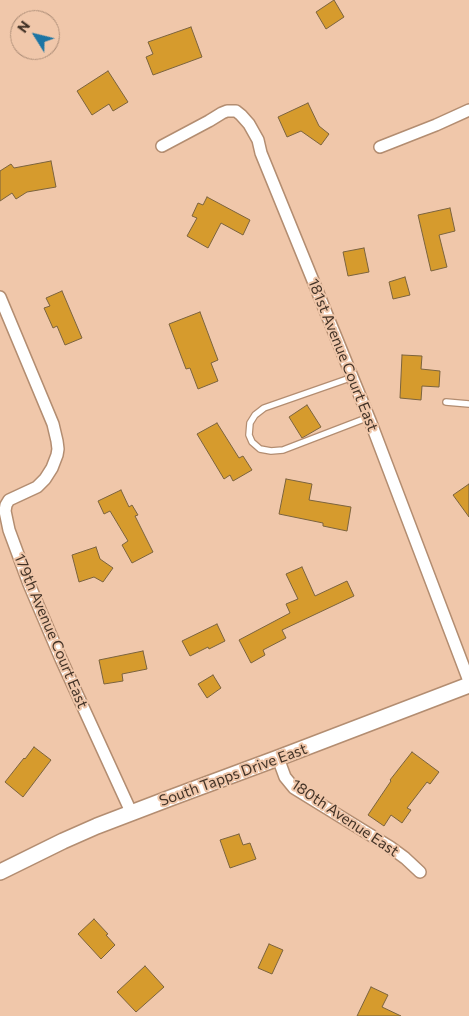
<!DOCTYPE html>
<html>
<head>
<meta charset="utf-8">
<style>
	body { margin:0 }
	#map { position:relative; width:469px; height:1016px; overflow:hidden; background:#f0c7aa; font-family:Commissioner,sans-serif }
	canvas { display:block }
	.north { position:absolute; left:10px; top:10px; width:50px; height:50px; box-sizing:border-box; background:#f0c7aa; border:1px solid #ab8c76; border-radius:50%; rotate:306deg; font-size:14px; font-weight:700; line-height:20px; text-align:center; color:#433327 }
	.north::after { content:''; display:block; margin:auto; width:18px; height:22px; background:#1c75a4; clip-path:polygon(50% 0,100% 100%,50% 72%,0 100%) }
</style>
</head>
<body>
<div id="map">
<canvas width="469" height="1016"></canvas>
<div class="north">N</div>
</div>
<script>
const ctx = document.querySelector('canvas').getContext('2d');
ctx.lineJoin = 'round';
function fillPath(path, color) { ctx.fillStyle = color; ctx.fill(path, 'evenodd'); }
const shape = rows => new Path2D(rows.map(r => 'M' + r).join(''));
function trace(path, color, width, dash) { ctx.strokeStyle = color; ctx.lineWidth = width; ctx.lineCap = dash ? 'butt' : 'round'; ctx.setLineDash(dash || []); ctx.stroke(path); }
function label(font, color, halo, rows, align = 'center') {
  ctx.font = font + ' Commissioner,sans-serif'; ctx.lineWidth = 4; ctx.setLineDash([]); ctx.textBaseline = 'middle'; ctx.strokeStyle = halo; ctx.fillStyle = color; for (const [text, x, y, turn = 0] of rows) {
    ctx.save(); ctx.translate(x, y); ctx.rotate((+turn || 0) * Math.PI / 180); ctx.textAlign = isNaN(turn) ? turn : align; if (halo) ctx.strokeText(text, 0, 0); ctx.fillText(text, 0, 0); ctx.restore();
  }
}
const building = shape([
	[334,0,344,17,326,29,316,12,334,0],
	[191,27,202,57,153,75,146,57,153,54,148,42,191,27],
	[108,71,128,102,113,111,109,104,92,115,77,91,108,71],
	[308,103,319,126,329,134,321,145,301,131,287,137,278,117,308,103],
	[51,161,56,187,27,192,16,199,12,193,0,201,0,171,11,164,14,168,51,161],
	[207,197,250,220,243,235,221,223,208,248,187,236,197,218,192,216,198,203,203,205,207,197],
	[450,208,455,231,439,235,447,267,431,271,418,215,450,208],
	[364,248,369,272,348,276,343,252,364,248],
	[405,277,410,295,393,299,389,282,405,277],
	[62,291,82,338,65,345,57,326,53,328,44,308,50,306,46,298,62,291],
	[200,312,218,360,211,363,218,381,198,389,190,368,186,369,169,324,200,312],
	[402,355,422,356,421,369,440,371,439,387,422,386,421,400,400,398,402,355],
	[307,405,321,427,302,438,289,417,307,405],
	[217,423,239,458,243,456,252,470,233,481,230,475,224,479,197,434,217,423],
	[286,479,312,484,309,500,351,507,347,531,323,526,323,523,279,514,286,479],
	[469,484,469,517,453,495,469,484],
	[121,490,129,507,132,505,138,515,135,516,153,552,132,563,122,545,128,541,110,511,104,514,98,501,121,490],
	[96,547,100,559,113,568,103,582,94,577,79,582,72,555,96,547],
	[302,567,315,596,347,581,354,596,282,630,286,638,263,650,265,655,251,663,239,640,290,613,286,604,298,599,286,574,302,567],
	[217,624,225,641,209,649,208,647,190,656,182,641,217,624],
	[143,651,147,669,122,674,123,681,104,684,99,660,143,651],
	[213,675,221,688,207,698,198,684,213,675],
	[34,747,51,760,23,797,5,782,24,758,25,759,34,747],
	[412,752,439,772,430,784,427,782,407,808,411,810,402,823,391,815,384,826,368,815,391,781,390,780,412,752],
	[239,834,243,845,250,843,256,859,230,868,220,840,239,834],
	[94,919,108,934,106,935,115,945,101,959,78,934,94,919],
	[269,944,283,950,272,974,258,968,269,944],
	[145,966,164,987,136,1012,117,992,145,966],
	[371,987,388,995,382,1007,401,1016,357,1016,371,987]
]);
const service = shape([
	[353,377,264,408,255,415,250,423,249,435,252,442,260,449,271,451,283,450,369,417],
	[446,402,469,404]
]);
const minor = shape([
	[162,146,209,121,222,113,227,111,236,111,241,115,249,124,258,140,261,153,371,423,469,681],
	[380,147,436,125,469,110],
	[0,297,53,424,57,441,58,449,57,455,52,468,45,479,37,487,9,500,6,505,5,511,9,530,29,584,61,659,132,814],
	[278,758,285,777,294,788,390,847,405,858,420,872]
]);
const tertiary = shape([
	[0,872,63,841,97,826,173,797,278,758,469,685]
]);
const streetNames = [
	["181st Avenue Court East",343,355,68],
	["179th Avenue Court East",51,631,67],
	["South Tapps Drive East",233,775,-20],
	["180th Avenue East",345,818,34]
];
fillPath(building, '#d69b2d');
trace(building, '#7b633e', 1);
trace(service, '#b38d71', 8);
trace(minor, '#b38d71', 14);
trace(tertiary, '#b38d71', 18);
trace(service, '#fff', 5.5);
trace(minor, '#fff', 11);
trace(tertiary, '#fff', 15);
label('15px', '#433327', '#f0c7aa', streetNames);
</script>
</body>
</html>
